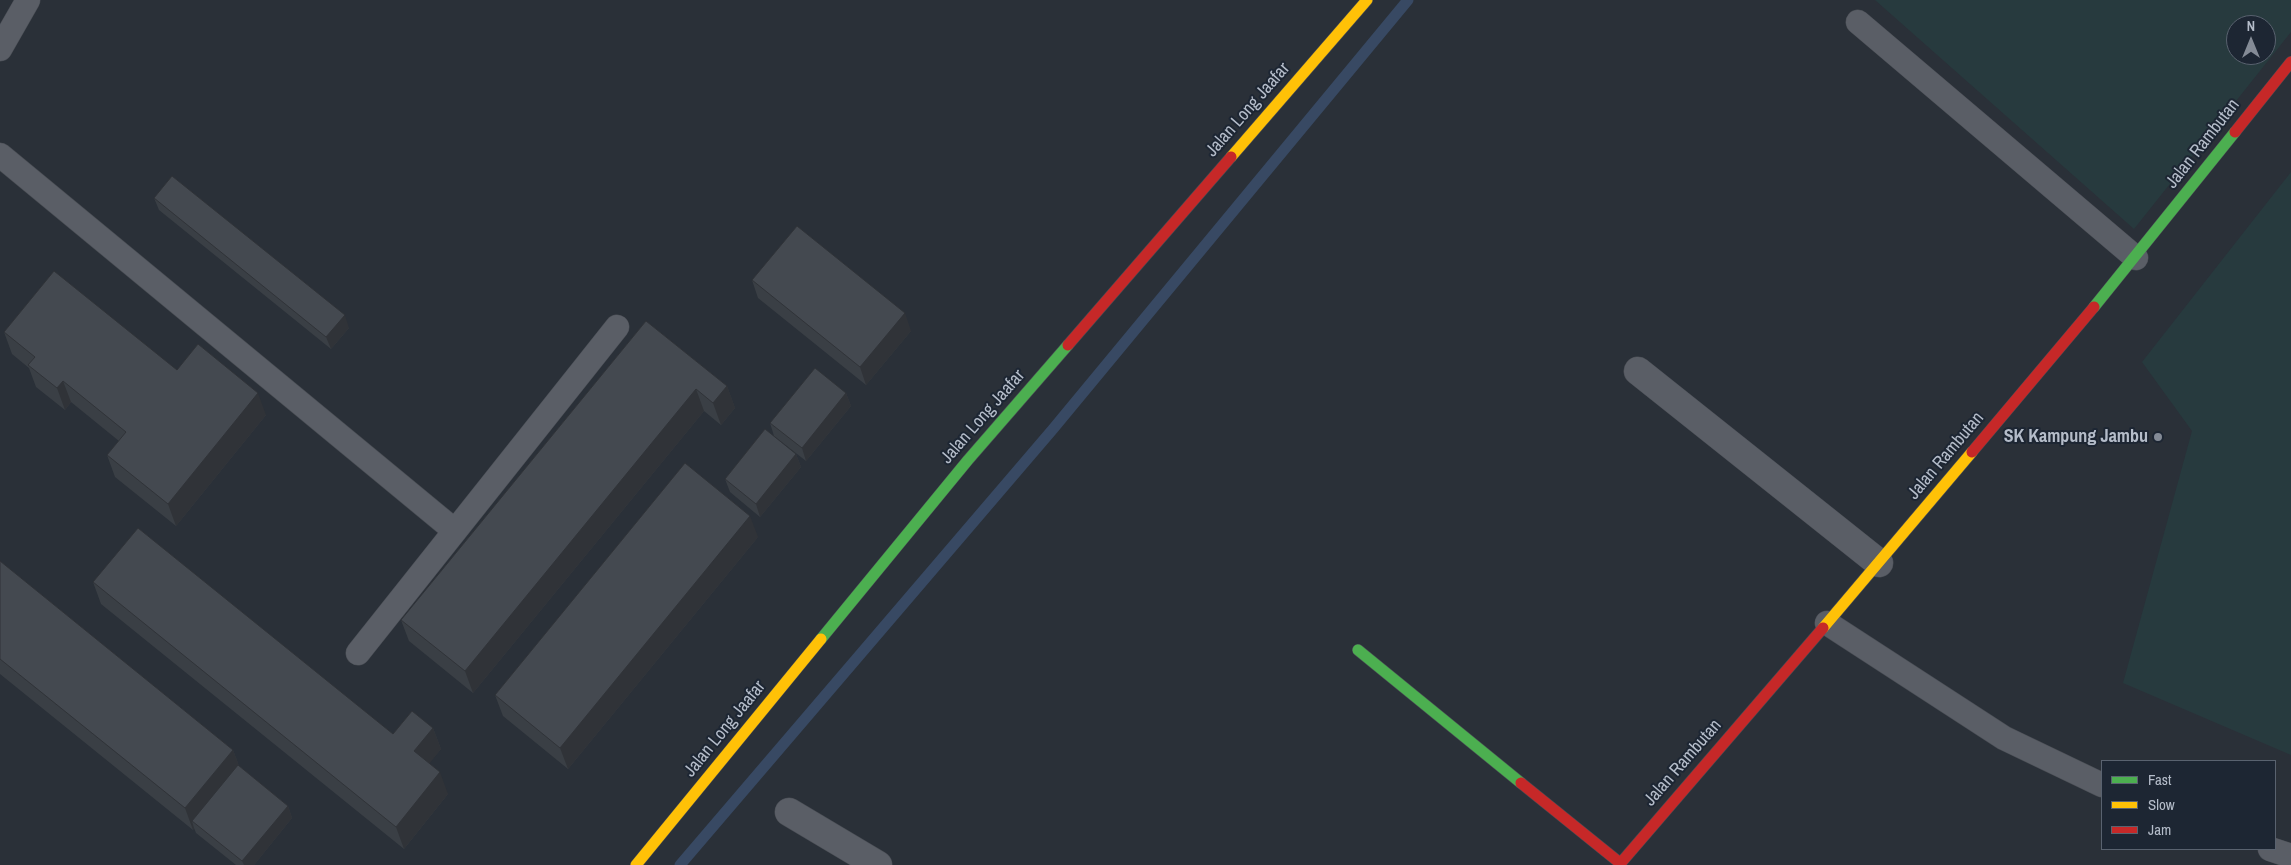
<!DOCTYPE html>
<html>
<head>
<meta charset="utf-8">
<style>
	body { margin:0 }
	#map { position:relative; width:2291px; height:865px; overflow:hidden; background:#2a3038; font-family:"Archivo Narrow",sans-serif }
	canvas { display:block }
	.legend { position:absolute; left:2101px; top:760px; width:175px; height:90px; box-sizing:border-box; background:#1d2633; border:1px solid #59626f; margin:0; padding:6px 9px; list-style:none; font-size:15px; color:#b4bcc9 }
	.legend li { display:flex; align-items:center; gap:10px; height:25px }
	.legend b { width:25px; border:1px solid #59626f }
	.north { position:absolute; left:2226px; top:15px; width:50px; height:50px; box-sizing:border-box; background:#1d2633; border:1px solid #59626f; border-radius:50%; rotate:0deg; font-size:14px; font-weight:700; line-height:20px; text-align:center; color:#b4bcc9 }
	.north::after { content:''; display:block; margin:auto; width:18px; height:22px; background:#848b96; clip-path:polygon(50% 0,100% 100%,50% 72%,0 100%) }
</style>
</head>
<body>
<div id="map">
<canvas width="2291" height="865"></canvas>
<ul class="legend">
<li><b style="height:6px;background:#4caf50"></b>Fast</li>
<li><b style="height:6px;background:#ffc107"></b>Slow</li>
<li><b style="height:6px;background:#c62828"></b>Jam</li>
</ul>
<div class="north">N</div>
</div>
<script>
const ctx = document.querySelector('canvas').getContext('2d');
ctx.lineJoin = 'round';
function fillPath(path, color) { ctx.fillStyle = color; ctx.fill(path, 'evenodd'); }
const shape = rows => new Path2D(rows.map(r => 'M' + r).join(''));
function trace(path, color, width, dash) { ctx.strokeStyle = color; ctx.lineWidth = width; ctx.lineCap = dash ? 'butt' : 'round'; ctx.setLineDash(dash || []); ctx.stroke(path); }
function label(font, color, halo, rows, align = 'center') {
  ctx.font = font + ' "Archivo Narrow",sans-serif'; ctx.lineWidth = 4; ctx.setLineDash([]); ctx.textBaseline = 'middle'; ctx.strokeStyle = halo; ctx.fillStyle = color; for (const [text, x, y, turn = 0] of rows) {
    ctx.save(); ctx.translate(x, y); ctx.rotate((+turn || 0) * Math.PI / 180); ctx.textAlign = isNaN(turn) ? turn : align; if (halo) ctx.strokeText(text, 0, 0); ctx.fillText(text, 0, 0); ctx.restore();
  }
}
const green = shape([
	[1875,0,2291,0,2291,32,2134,229],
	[2236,25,2266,25,2266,55,2236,55],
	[2291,172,2291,755,2123,683,2192,431,2142,362]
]);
const stream = shape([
	[680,865,1053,429,1408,0]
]);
const lane = shape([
	[1858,22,2136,258],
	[0,49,28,0],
	[0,155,455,531],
	[1827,623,2004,738,2102,785],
	[358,653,617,327],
	[2270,849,2291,856]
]);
const street = shape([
	[1638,371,1879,563],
	[789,812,878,865]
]);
const fast = shape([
	[2094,307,2235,132],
	[821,639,968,460,1068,345],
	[1358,650,1521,783]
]);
const slow = shape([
	[1231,157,1367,0],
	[1823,628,1972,452],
	[636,865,821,639]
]);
const jam = shape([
	[2235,132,2291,62],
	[1068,345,1231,157],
	[1972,452,2094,307],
	[1521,783,1620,863],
	[1619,865,1823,628]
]);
const wall = shape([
	[154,198,349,328,331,349,159,210],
	[752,280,911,331,866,385,758,298],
	[646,321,727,386,735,408,721,425,704,411,473,693,409,641,401,620],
	[4,332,177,370,266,415,176,526,115,477,107,455,119,441,71,402,65,410,36,387,29,368,12,354],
	[846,393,851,406,806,461,774,436,770,423],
	[796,454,801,467,760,517,730,492,725,479],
	[758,537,568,769,503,716,495,695],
	[0,561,233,750,239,766,288,806,292,818,254,865,236,865,196,833,194,828,193,830,0,674],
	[93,582,393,734,433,728,441,749,429,763,448,794,404,849,101,604]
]);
const shadedWall = shape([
	[905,313,911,331,866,385,860,367],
	[345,315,349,328,331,349,326,337],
	[63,381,71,402,65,410,57,388],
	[727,386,735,408,721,425,713,403],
	[696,389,704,411,473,693,465,671],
	[258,393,266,415,176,526,168,504],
	[846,393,851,406,806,461,802,448],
	[796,454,801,467,760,517,756,504],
	[750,516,758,537,568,769,560,748],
	[433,728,441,749,422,773,414,751],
	[233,750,241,771,192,821,194,828,193,830,185,808],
	[440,772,448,794,404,849,396,827],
	[288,806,292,818,254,865,244,865,242,861]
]);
const building = shape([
	[172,176,345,315,326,337,154,198,172,176],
	[797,226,905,313,860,367,752,280,797,226],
	[54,271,177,370,198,344,258,393,168,504,107,455,126,432,63,381,57,388,28,365,35,357,4,332,54,271],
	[646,321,727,386,713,403,696,389,465,671,401,620,646,321],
	[815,368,846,393,802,448,770,423,815,368],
	[765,429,796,454,756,504,725,479,765,429],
	[685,463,750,516,560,748,495,695,685,463],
	[138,528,393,734,412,711,433,728,414,751,440,772,396,827,93,582,138,528],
	[0,561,233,750,185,808,0,659,0,561],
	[238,765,288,806,242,861,192,821,238,765]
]);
const markers = [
	[2158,437,5,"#848b96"]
];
const streetNames = [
	["Jalan Long Jaafar",1248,110,-49],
	["Jalan Rambutan",2203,144,-52],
	["Jalan Long Jaafar",983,417,-49],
	["Jalan Rambutan",1946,456,-50],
	["Jalan Long Jaafar",725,729,-51],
	["Jalan Rambutan",1683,763,-49]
];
const poiNames = [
	["SK Kampung Jambu",2148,437]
];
fillPath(green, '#273a3e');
trace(stream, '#384963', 11);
trace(lane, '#484c53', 25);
trace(street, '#484c53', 29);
trace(fast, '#484c53', 12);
trace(slow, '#484c53', 12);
trace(jam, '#484c53', 12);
trace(lane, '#5a5e66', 24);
trace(street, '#5a5e66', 28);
trace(fast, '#4caf50', 11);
trace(slow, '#ffc107', 11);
trace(jam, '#c62828', 11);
fillPath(wall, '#3a3f45');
fillPath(shadedWall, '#303338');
fillPath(building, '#444950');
trace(building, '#303338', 1);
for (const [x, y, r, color] of markers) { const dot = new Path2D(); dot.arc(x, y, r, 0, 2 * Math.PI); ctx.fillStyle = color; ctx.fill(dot); trace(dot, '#1d2633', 2); }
label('18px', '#b4bcc9', '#1d2633', streetNames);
label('bold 18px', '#b4bcc9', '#1d2633', poiNames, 'right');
</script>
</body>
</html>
